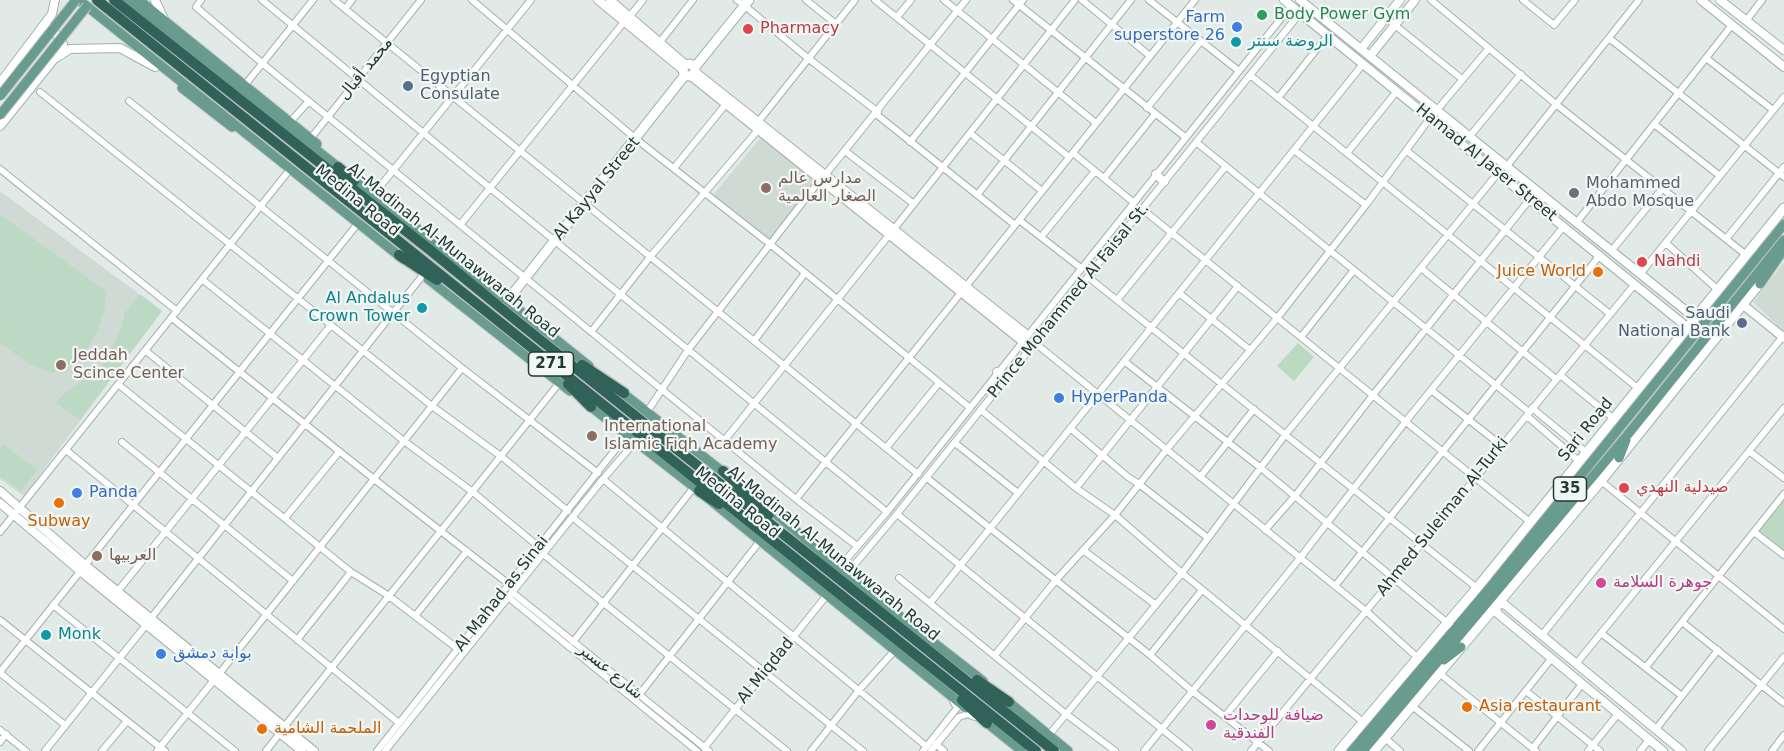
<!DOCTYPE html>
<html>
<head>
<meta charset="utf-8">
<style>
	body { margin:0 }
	canvas { display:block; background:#e1eae6 }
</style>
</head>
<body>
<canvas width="1784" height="751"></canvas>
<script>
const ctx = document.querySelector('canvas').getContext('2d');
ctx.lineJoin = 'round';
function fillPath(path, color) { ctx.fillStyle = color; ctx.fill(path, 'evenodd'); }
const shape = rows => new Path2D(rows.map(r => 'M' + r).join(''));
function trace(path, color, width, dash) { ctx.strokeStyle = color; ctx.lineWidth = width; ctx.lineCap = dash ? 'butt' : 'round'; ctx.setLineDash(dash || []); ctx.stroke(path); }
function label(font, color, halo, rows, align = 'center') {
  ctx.font = font + ' "DejaVu Sans","Noto Sans Arabic",sans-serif'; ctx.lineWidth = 4.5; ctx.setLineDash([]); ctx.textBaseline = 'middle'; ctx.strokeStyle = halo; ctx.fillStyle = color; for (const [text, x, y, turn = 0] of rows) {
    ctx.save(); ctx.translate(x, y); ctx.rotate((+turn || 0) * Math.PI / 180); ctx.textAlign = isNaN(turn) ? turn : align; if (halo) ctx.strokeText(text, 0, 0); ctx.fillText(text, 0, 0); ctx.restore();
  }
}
const built = shape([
	[761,137,817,182,769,241,715,197,714,194],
	[0,191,162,311,24,496,0,479],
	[1784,262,1784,332,1753,302]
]);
const green = shape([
	[2,216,106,291,104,312,97,332,86,350,70,364,52,373,31,365,0,343,0,217],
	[140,294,162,311,80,420,56,403,62,395,101,368,121,330,125,313],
	[1298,343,1314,357,1294,381,1277,366],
	[3,444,37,470,21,491,0,476,0,447],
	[1784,499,1784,551,1759,531]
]);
const minor = shape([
	[201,0,196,7,262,63,796,499,857,546],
	[262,0,490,188,887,512],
	[334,0,918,474],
	[472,0,636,139,770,244,969,407],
	[737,0,740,2],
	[806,0,836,24],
	[875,0,1069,157],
	[944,0,1096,123],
	[1013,0,1185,137],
	[1082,0,1150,56],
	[1149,0,1239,71],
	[1431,0,1557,105,1745,254],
	[1523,0,1554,25,1575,0],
	[745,6,809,59,878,112],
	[345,9,352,0],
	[630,16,643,0],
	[897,17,911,0],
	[1386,18,1462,79],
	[1746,21,1762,0],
	[1609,38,1784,177],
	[660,42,693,0],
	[1706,58,1773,110],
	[1250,75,1639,389],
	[245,85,313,0],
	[40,92,432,406,502,457,568,511],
	[1278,98,1328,35],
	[129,101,462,368,598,473],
	[1147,108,1201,41],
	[1437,110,1489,48],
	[876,114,1015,225],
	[291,121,309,101],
	[758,122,855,0],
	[1654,124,1720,176],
	[970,133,1042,191],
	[1470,136,1521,74],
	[311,138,421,0],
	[910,142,1023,0],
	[1196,142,1529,412],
	[1294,150,1366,205],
	[845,151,914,204],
	[1407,151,1610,314],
	[1073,153,1133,202],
	[1347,153,1397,91],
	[1507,166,1639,0],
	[674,168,726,104],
	[0,169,177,311],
	[825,175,966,0],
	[1104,178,1155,114],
	[374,194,531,0],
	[977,195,1131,0],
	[1142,209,1530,522],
	[1019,220,1081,268],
	[1577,222,1732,25],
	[460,225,624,22],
	[894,229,1075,0],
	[1041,237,1095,171],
	[1726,239,1784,167],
	[1666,243,1717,289],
	[1612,250,1663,188],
	[1421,268,1556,379],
	[1641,273,1784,97],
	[1088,277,1477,588],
	[203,280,404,441,474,493,539,547],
	[1179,293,1250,350],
	[1117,300,1226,166],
	[172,318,374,479,510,585],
	[591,332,650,257,758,130],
	[1301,337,1354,270],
	[754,341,805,273],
	[1035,343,1366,611,1418,658],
	[146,351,278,458],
	[1124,361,1261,468,1450,625],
	[1560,375,1614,419],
	[119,385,351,572,389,596,458,649],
	[1431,390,1502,446],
	[1532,408,1587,453],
	[981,410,1076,488,1115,515,1182,573,1363,722],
	[647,412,688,350,820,180],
	[1527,416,1580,462],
	[1070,428,1128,477,1139,484,1208,538],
	[724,441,889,235],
	[122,442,293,581],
	[955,443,1018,493],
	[886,448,939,383],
	[66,450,399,723],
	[1749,451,1784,478],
	[1200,477,1254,409],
	[927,478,1150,655,1192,691,1269,751],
	[603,479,926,746],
	[1601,481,1784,629],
	[1076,488,1238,286],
	[796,499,1195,0],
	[897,514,1189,751],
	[572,517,863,751],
	[285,518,339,452],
	[1265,530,1295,496,1373,395,1530,199],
	[0,532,291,168],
	[1754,532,1784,555],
	[1083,550,1156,605],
	[543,554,787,751],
	[833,561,844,562,887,512,1291,6],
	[899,578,1066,714,1115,751],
	[857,580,853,574,855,564,897,514,1300,13],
	[1335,586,1600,255],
	[118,591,331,325],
	[512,592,709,751],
	[508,597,697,751],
	[930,603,1363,64],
	[53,605,235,751],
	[415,616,467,551],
	[151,618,423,275],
	[0,620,165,751],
	[1682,622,1784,703],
	[1601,633,1682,696],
	[1542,635,1784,335],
	[297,640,351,572],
	[573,642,694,487],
	[995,655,1056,580,1115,515,1167,449,1278,317,1366,205,1430,118],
	[1150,655,1202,590],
	[1576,664,1784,408],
	[1646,667,1784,494],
	[0,672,359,222],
	[0,673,65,725],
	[1439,673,1536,751],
	[219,674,462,368],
	[1526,691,1600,751],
	[639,695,760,541],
	[1412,706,1469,751],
	[1225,716,1278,651],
	[284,727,560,382],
	[1656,729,1718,650],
	[0,730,26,751],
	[1049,735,1182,573,1285,435,1498,173],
	[1385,738,1400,751],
	[0,742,6,734],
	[936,744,944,751],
	[704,748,827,595],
	[1533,748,1582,684],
	[45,751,146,625],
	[102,751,127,721],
	[157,751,214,680],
	[266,751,280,733],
	[377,751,626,436],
	[385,751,603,479,635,442],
	[811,751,859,690,895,650],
	[923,751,957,708,953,701],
	[931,751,959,717,968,714,975,717],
	[1144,751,1300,558,1406,421,1564,226],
	[1251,751,1635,284],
	[1478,751,1551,659],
	[1588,751,1618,714],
	[1640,751,1649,740],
	[1708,751,1784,657],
	[1772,751,1784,735]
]);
const tertiary = shape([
	[155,0,164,19],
	[598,0,683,70],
	[610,0,686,65],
	[1284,0,1687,327],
	[1300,0,1695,318],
	[1701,0,1784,67],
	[1720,0,1784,50],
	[48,27,56,34,63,44,61,55],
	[1361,49,1400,0],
	[1370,56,1415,0],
	[695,72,1027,335],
	[691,76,1022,341],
	[0,83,52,14,55,0],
	[0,126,54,59,70,49,120,48,155,67],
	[1156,174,1164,182],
	[1742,304,1784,338],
	[997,372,1006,379],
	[0,491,85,565,314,751],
	[0,503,80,571,302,751],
	[1663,751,1497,613,1496,605,1504,604,1682,751]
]);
const secondary = shape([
	'683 70a6 6 0 1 1 12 0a6 6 0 1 1-12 0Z',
	[695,67,749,0],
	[507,301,685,75],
	[1339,751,1477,588,1784,208],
	[1374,751,1601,481,1764,278]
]);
const primary = shape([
	[79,0,403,259],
	[127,0,338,167,374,194,589,366],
	[139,0,317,144],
	[182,88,232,127],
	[428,279,570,391],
	[1760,284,1784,249],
	[619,390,728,476],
	[586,403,694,487,966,708],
	[1619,458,1626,440],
	[765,505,865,589,983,681],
	[1444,660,1461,647],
	[1005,699,1068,751],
	[982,719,1022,751],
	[1352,751,1493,584,1784,224],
	[1363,751,1630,432,1784,240]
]);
const motorway = shape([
	[97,0,1036,751],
	[114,0,430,250,518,322,1054,751],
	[338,167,354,181],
	[399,255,437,280],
	[582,365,624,393],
	[568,384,591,407],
	[723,471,769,514],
	[699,491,719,504],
	[977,680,1009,702],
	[962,700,987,723]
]);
const primaryBridge = shape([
	[0,96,76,0],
	[0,115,87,6]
]);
const markers = [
	[1262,15,6,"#2e9e5b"],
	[1237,27,6,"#3f7fe0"],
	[748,29,6,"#e0444e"],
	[1236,42,6,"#0f9aa8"],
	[408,86,6,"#5c6f8a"],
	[766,188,6,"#8d6e63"],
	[1574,193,6,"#6b7280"],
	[1642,262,6,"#e0444e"],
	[1598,272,6,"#e8710a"],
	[422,308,6,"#0f9aa8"],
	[1742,323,6,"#5c6f8a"],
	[61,365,6,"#8d6e63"],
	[1059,398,6,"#3f7fe0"],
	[592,436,6,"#8d6e63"],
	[1624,488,6,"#e0444e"],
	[77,493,6,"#3f7fe0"],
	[59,503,6,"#e8710a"],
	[97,556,6,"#8d6e63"],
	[1601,583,6,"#d1479c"],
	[46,635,6,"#0f9aa8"],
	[161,654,6,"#3f7fe0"],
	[1467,707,6,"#e8710a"],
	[1211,725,6,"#d1479c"],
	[262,729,6,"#e8710a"]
];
const shields = [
	[551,364,45],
	[1570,489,33]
];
const shieldNames = [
	["271",551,364],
	["35",1570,489]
];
const leisureNames = [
	["Body Power Gym",1274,15]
];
const shopNames = [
	["Farm",1225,18,"right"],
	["superstore 26",1225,36,"right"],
	["HyperPanda",1071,398],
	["Panda",89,493],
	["بوابة دمشق",173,654]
];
const healthNames = [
	["Pharmacy",760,29],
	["Nahdi",1654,262],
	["صيدلية النهدي",1636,488]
];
const cultureNames = [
	["الروضة سنتر",1248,42],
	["Al Andalus",410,299,"right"],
	["Crown Tower",410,317,"right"],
	["Monk",58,635]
];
const streetNames = [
	["محمد أقبال",366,69,-51],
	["Hamad Al Jaser Street",1486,163,39],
	["Al Kayyal Street",597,189,-51],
	["Medina Road",357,201,39],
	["Al-Madinah Al-Munawwarah Road",453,251,39],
	["Prince Mohammed Al Faisal St.",1069,301,-51],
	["Sari Road",1586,430,-51],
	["Medina Road",737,503,39],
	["Ahmed Suleiman Al-Turki",1443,517,-51],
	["Al-Madinah Al-Munawwarah Road",833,554,39],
	["Al Mahad as Sinai",502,594,-52],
	["Al Miqdad",766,671,-51],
	["شارع عسير",610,672,39]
];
const serviceNames = [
	["Egyptian",420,77],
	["Consulate",420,95],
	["Saudi",1730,314,"right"],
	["National Bank",1730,332,"right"]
];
const educationNames = [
	["مدارس عالم",778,179],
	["الصغار العالمية",778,197],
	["Jeddah",73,356],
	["Scince Center",73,374],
	["International",604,427],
	["Islamic Fiqh Academy",604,445],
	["العربيها",109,556]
];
const worshipNames = [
	["Mohammed",1586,184],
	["Abdo Mosque",1586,202]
];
const foodNames = [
	["Juice World",1586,272,"right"],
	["Subway",59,522,"center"],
	["Asia restaurant",1479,707],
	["الملحمة الشامية",274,729]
];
const hotelNames = [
	["جوهرة السلامة",1613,583],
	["ضيافة للوحدات",1223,716],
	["الفندقية",1223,734]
];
fillPath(built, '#cfdad4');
fillPath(green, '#bbd9c3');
trace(minor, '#a4b1ac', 8);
trace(tertiary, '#a4b1ac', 10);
trace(secondary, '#a1b5ad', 11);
trace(primary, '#bdc4c2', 11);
trace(motorway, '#bdc4c2', 13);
trace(minor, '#fff', 6);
trace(tertiary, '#fff', 8);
trace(secondary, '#fff', 9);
trace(primary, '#699c8e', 9);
trace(motorway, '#316257', 10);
trace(primaryBridge, '#bdc4c2', 11, []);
trace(primaryBridge, '#699c8e', 9);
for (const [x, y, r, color] of markers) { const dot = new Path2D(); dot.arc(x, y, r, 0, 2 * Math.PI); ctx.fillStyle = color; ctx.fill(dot); trace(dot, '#f1f7f4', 2); }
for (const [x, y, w] of shields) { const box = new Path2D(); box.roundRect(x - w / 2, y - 12, w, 24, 4.5); ctx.fillStyle = '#f1f7f4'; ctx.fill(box); trace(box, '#233932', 1.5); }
label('bold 15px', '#233932', null, shieldNames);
label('16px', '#27864d', '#f1f7f4', leisureNames, 'left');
label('16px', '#366cbe', '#f1f7f4', shopNames, 'left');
label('16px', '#be3a42', '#f1f7f4', healthNames, 'left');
label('16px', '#0d838f', '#f1f7f4', cultureNames, 'left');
label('16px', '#233932', '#f1f7f4', streetNames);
label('16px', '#4e5e75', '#f1f7f4', serviceNames, 'left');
label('16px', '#785e54', '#f1f7f4', educationNames, 'left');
label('16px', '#5b616d', '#f1f7f4', worshipNames, 'left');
label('16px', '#c56008', '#f1f7f4', foodNames, 'left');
label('16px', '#b23c85', '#f1f7f4', hotelNames, 'left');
</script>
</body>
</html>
